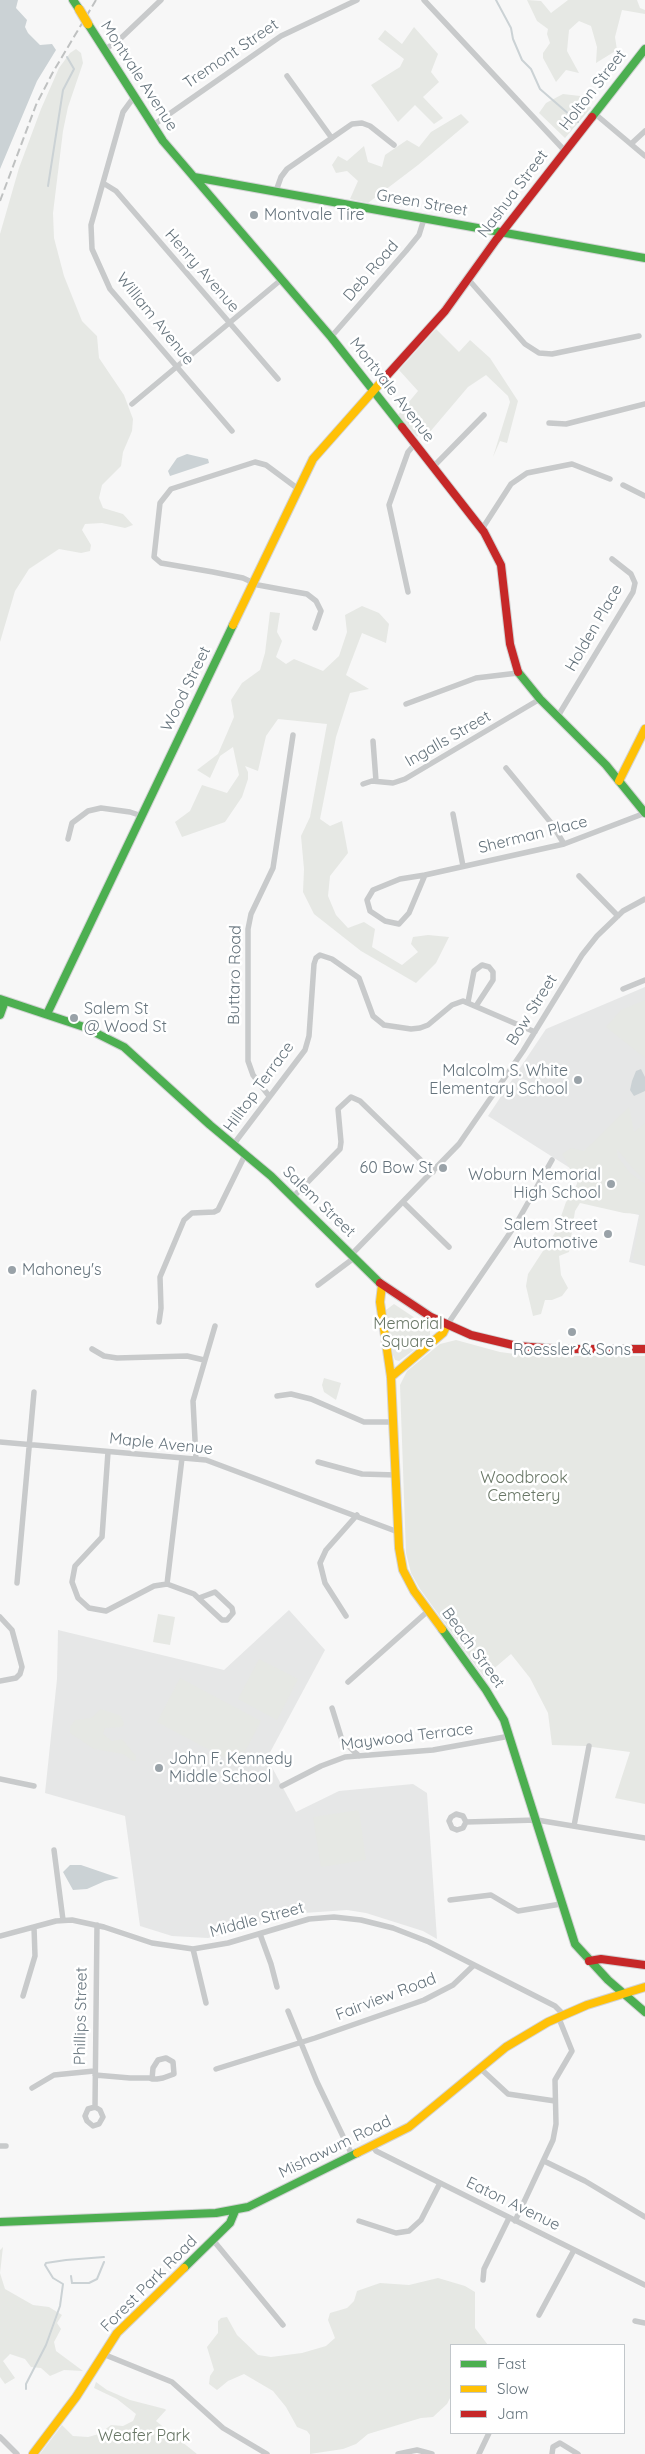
<!DOCTYPE html>
<html>
<head>
<meta charset="utf-8">
<style>
	body { margin:0 }
	#map { position:relative; width:645px; height:2454px; overflow:hidden; background:#f7f7f7; font-family:Quicksand,sans-serif }
	canvas { display:block }
	.legend { position:absolute; left:450px; top:2344px; width:175px; height:90px; box-sizing:border-box; background:#fff; border:1px solid #c2c7cb; margin:0; padding:6px 9px; list-style:none; font-size:15px; color:#66747d }
	.legend li { display:flex; align-items:center; gap:10px; height:25px }
	.legend b { width:25px; border:1px solid #c2c7cb }
</style>
</head>
<body>
<div id="map">
<canvas width="645" height="2454"></canvas>
<ul class="legend">
<li><b style="height:6px;background:#4caf50"></b>Fast</li>
<li><b style="height:6px;background:#ffc107"></b>Slow</li>
<li><b style="height:6px;background:#c62828"></b>Jam</li>
</ul>
</div>
<script>
const ctx = document.querySelector('canvas').getContext('2d');
ctx.lineJoin = 'round';
function fillPath(path, color) { ctx.fillStyle = color; ctx.fill(path, 'evenodd'); }
const shape = rows => new Path2D(rows.map(r => 'M' + r).join(''));
function trace(path, color, width, dash) { ctx.strokeStyle = color; ctx.lineWidth = width; ctx.lineCap = dash ? 'butt' : 'round'; ctx.setLineDash(dash || []); ctx.stroke(path); }
function label(font, color, halo, rows, align = 'center') {
  ctx.font = font + ' Quicksand,sans-serif'; ctx.lineWidth = 5; ctx.setLineDash([]); ctx.textBaseline = 'middle'; ctx.strokeStyle = halo; ctx.fillStyle = color; for (const [text, x, y, turn = 0] of rows) {
    ctx.save(); ctx.translate(x, y); ctx.rotate((+turn || 0) * Math.PI / 180); ctx.textAlign = isNaN(turn) ? turn : align; if (halo) ctx.strokeText(text, 0, 0); ctx.fillText(text, 0, 0); ctx.restore();
  }
}
const built = shape([
	[645,987,645,1266,629,1262,639,1215,603,1207,573,1192,581,1175,488,1116,546,1029],
	[289,1610,325,1650,267,1758,296,1812,339,1791,413,1784,427,1793,437,1939,423,1931,366,1913,347,1910,304,1913,208,1938,172,1936,140,1926,125,1816,45,1793,57,1679,58,1630,224,1670]
]);
const green = shape([
	[527,0,541,1,551,13,568,0,637,0,640,8,645,10,645,14,622,10,615,37,617,50,596,63,597,47,591,26,579,21,569,30,567,51,579,73,566,70,556,82,543,58,543,53,550,43,547,34,548,29,537,21],
	[414,27,438,54,431,72,439,82,423,97,443,118,434,124,415,105,398,122,371,85,400,67,404,59,378,39,385,30,402,44],
	[76,49,81,53,83,63,68,107,63,131,53,213,54,238,64,276,82,321,97,336,99,358,124,395,133,419,132,431,123,452,121,466,102,485,99,498,103,508,123,514,133,525,125,528,102,523,85,524,82,530,91,545,90,551,81,553,59,549,29,569,15,591,0,642,0,234,19,168,41,109,59,68,70,53],
	[563,94,580,96,591,108,565,138,539,113,546,103],
	[461,114,469,122,418,165,368,203,350,199,358,181,347,171,336,173,332,165,338,156,347,161,364,146,368,162,382,167,385,155,407,140,419,147,431,132],
	[436,329,459,352,470,340,490,358,518,401,507,443,500,441,493,457,510,402,508,396,486,375,468,387,429,433,423,429,417,437,398,415,418,391,399,370],
	[362,606,379,613,389,624,386,643,362,633,346,675,369,689,350,693,336,737,320,819,330,826,342,821,348,853,330,876,328,896,336,915,348,928,364,922,375,929,372,947,402,965,418,952,411,944,413,937,428,935,449,937,436,963,416,983,361,951,314,914,303,892,304,869,301,836,310,817,327,724,278,719,266,736,258,771,245,766,248,772,248,779,242,797,225,822,182,837,175,822,190,811,202,785,227,793,239,775,233,747,220,756,210,778,197,770,218,754,234,717,231,700,242,683,260,670,265,653,270,612,280,613,277,632,282,641,276,657,286,664,294,659,323,671,339,656,347,632,345,615],
	[645,1000,645,1058,606,1027,621,1010],
	[629,1107,634,1132,645,1123,645,1180,634,1170,617,1149,618,1157,630,1173,645,1184,645,1260,633,1260,640,1214,624,1213,580,1203,575,1211,569,1252,559,1256,561,1275,568,1288,562,1296,552,1300,545,1300,541,1314,533,1316,526,1286,528,1274,556,1231,566,1202,577,1189,578,1177,570,1169,562,1154,571,1148,584,1151],
	[394,1304,430,1328,430,1338,399,1361,395,1360,393,1355,386,1310],
	[456,1340,500,1352,530,1356,645,1356,645,1804,615,1798,630,1752,585,1746,552,1745,548,1713,530,1678,511,1654,484,1677,420,1589,411,1573,406,1553,400,1385,407,1371,440,1344],
	[324,1378,341,1383,336,1400,324,1392,322,1385],
	[158,1614,175,1617,170,1645,153,1642],
	[259,1659,298,1679,277,1720,238,1699],
	[180,1678,261,1721,238,1765,157,1722],
	[101,1709,121,1716,124,1724,122,1727,105,1728,103,1734,112,1741,122,1739,136,1756,136,1761,133,1761,123,1754,94,1749,70,1733,70,1727,75,1720,91,1718],
	[359,1810,366,1860,321,1867,313,1817],
	[3,2247,0,2273,5,2289,33,2305,49,2307,62,2315,57,2323,61,2329,54,2342,56,2351,83,2371,64,2370,50,2376,41,2368,31,2367,25,2359,10,2354,3,2361,15,2378,5,2384,0,2377,0,2250],
	[438,2278,465,2286,475,2292,475,2328,488,2345,451,2345,451,2396,447,2404,433,2417,421,2418,368,2434,356,2444,343,2449,310,2454,310,2435,307,2431,297,2427,286,2407,273,2391,244,2374,228,2381,217,2390,209,2384,210,2376,214,2370,207,2347,218,2333,218,2321,221,2318,227,2317,237,2335,258,2355,271,2357,302,2353,326,2346,335,2338,328,2320,330,2313,347,2308,354,2301,357,2291,380,2283,409,2285],
	[96,2382,107,2390,130,2400,165,2409,166,2410,156,2421,197,2454,40,2454,62,2425,73,2436,88,2437,99,2434,111,2425,123,2426,133,2421,136,2414,117,2399,94,2388]
]);
const water = shape([
	[0,0,18,0,16,8,27,20,25,27,28,33,40,45,52,44,56,50,37,81,0,169],
	[187,454,208,459,209,463,170,476,168,471,177,458],
	[641,1069,645,1077,645,1091,634,1096,630,1090,632,1081,636,1071],
	[70,1865,81,1865,119,1878,105,1881,87,1889,73,1890,63,1872]
]);
const stream = shape([
	[496,0,511,28,513,39,522,60,531,69,540,89,578,122],
	[48,186,63,90,74,69,67,57],
	[71,2276,72,2283,89,2283,97,2279,104,2262],
	[26,2389,26,2384,46,2345,60,2306,63,2284,53,2278,45,2265,46,2263,66,2260,104,2257]
]);
const street = shape([
	[424,0,565,151],
	[104,50,119,40,161,0],
	[287,76,331,137],
	[134,97,123,112,91,225,92,249,110,289,232,431],
	[594,113,645,156],
	[152,126,281,36,357,0],
	[631,144,645,131],
	[103,183,116,191,278,379],
	[276,191,281,177,287,169,352,124,362,123,370,126,394,145],
	[468,279,525,344,539,353,552,354,639,336],
	[331,337,406,251,419,235,424,219],
	[132,404,282,279],
	[549,423,566,424,645,404],
	[433,467,484,415],
	[623,485,645,496],
	[297,488,266,465,255,462,171,489,160,503,154,557,161,563,213,572,243,578,258,585,307,594,316,601,321,611,315,628],
	[482,529,511,484,527,473,572,464,610,479],
	[408,592,389,505,408,452,415,444],
	[406,704,476,678,518,673],
	[558,716,633,592,635,583,631,574,612,559],
	[373,741,376,781],
	[506,768,552,824,564,844],
	[363,784,372,781,393,783,405,779,540,699],
	[453,814,463,866],
	[68,839,72,823,88,811,101,808,130,812,142,816],
	[425,875,400,879,373,890,367,900,370,911,385,921,399,924,409,913,425,875,564,844,645,813],
	[579,876,618,916],
	[623,989,645,980],
	[468,1002,474,971,482,965,489,967,493,972,493,980,476,1006],
	[269,1096,253,1075,248,1061,248,929,251,914,273,868,293,735],
	[233,1145,305,1050,309,1036,314,964,316,958,320,955,332,959,359,978,373,1016,384,1025,411,1029,420,1028,428,1025,452,1005,463,1001,535,1032],
	[293,1197,340,1149,341,1142,338,1109,351,1097,360,1101,433,1172],
	[403,1202,449,1247],
	[351,1255,459,1144,523,1051,582,955,597,936,623,911,645,899],
	[318,1285,354,1258],
	[159,1322,161,1308,160,1277,184,1220,192,1213,214,1212,218,1210,245,1155],
	[447,1325,516,1224,552,1160],
	[92,1349,104,1356,117,1358,187,1356,204,1360],
	[277,1396,291,1394,311,1399,364,1422,394,1422],
	[0,1442,206,1460,398,1532],
	[108,1452,102,1537,75,1566,72,1582,78,1598,89,1608,106,1611,154,1586,167,1584,194,1594,222,1620,227,1620,233,1613,232,1608,215,1592,199,1598],
	[196,1459,193,1401,215,1326],
	[318,1462,362,1474,396,1475],
	[17,1583,34,1392],
	[167,1584,182,1458],
	[346,1616,325,1583,320,1563,326,1550,357,1515],
	[0,1617,12,1630,22,1667,20,1674,16,1678,0,1681],
	[348,1682,428,1611],
	[332,1708,342,1740,359,1756],
	[0,1779,34,1786],
	[282,1786,321,1766,345,1757,433,1750,510,1736],
	[466,1822,463,1828,457,1830,452,1828,449,1821,451,1817,456,1814,463,1816,466,1822,537,1820,645,1838],
	[574,1826,589,1746],
	[54,1850,63,1920],
	[450,1900,491,1895,518,1911,561,1904],
	[260,1934,271,1964,277,1987],
	[0,1936,56,1921,72,1920,104,1927,152,1943,193,1949,228,1943,309,1919,334,1917,361,1920,393,1928,429,1942,555,2006,563,2014],
	[193,1949,206,2003],
	[23,1996,35,1956,34,1927],
	[288,2011,317,2082,352,2155],
	[216,2069,315,2038,424,2000,453,1985,474,1965],
	[481,2069,508,2094,555,2101],
	[95,2075,130,2078,149,2078,152,2079,157,2079,163,2078,174,2074,173,2062,166,2058,158,2060,153,2068,152,2079],
	[32,2088,54,2075,94,2071],
	[95,2107,88,2109,85,2116,87,2121,93,2126,99,2124,103,2117,100,2110,95,2107,97,1925],
	[372,2145,376,2151,645,2285],
	[0,2146,6,2146],
	[544,2161,585,2181,645,2217],
	[359,2221,396,2233,409,2231,421,2220,440,2183],
	[515,2221,553,2140,556,2124,555,2080,572,2051,558,2016],
	[213,2240,283,2325],
	[483,2280,484,2269,509,2218],
	[539,2315,574,2250],
	[635,2321,645,2323],
	[103,2354,172,2382,223,2428,267,2454],
	[0,2437,17,2454],
	[398,2454,417,2450,432,2454],
	[479,2454,489,2433],
	[552,2454,553,2447,560,2443,578,2454]
]);
const fast = shape([
	[73,0,79,9],
	[88,24,163,141,331,337,402,427],
	[592,117,645,49],
	[194,177,645,258],
	[518,672,540,699,606,765,645,813],
	[0,999,84,1027,124,1047,210,1125,271,1176,380,1283],
	[47,1014,233,625],
	[0,1015,5,1001],
	[442,1629,486,1690,504,1720,575,1944,608,1980,645,2012],
	[0,2222,216,2213,248,2207,357,2153],
	[184,2268,230,2223,235,2211]
]);
const slow = shape([
	[233,625,313,459,382,381],
	[619,781,645,729],
	[382,1285,380,1302,391,1377,399,1548,403,1570,414,1591,442,1629],
	[391,1377,443,1333,447,1325],
	[357,2153,409,2127,506,2047,548,2022,587,2005,645,1987],
	[33,2454,76,2397,117,2333,184,2268]
]);
const jam = shape([
	[382,381,445,311,496,240,592,117],
	[402,427,484,532,501,565,510,644,518,672],
	[380,1283,431,1317,471,1335,517,1346,558,1349,645,1349],
	[589,1961,601,1959,645,1965]
]);
const rail = shape([
	[0,201,36,105,53,72,96,0]
]);
const slowBridge = shape([
	[79,9,88,24]
]);
const markers = [
	[254,215,5,"#99a2a8"],
	[74,1018,5,"#99a2a8"],
	[578,1080,5,"#99a2a8"],
	[443,1168,5,"#99a2a8"],
	[611,1184,5,"#99a2a8"],
	[608,1234,5,"#99a2a8"],
	[12,1270,5,"#99a2a8"],
	[572,1332,5,"#99a2a8"],
	[159,1768,5,"#99a2a8"]
];
const streetNames = [
	["Tremont Street",231,54,-34],
	["Montvale Avenue",139,76,57],
	["Holton Street",593,90,-52],
	["Nashua Street",513,194,-53],
	["Green Street",422,203,10],
	["Henry Avenue",202,271,49],
	["Deb Road",371,271,-49],
	["William Avenue",155,319,51],
	["Montvale Avenue",392,390,52],
	["Holden Place",594,628,-60],
	["Wood Street",186,689,-64],
	["Ingalls Street",448,739,-30],
	["Sherman Place",533,835,-14],
	["Buttaro Road",235,975,-89],
	["Bow Street",532,1010,-58],
	["Hilltop Terrace",259,1087,-54],
	["Salem Street",319,1202,44],
	["Maple Avenue",161,1444,6],
	["Beach Street",473,1648,54],
	["Maywood Terrace",407,1737,-7],
	["Middle Street",257,1920,-15],
	["Fairview Road",386,1997,-21],
	["Phillips Street",81,2016,-89],
	["Mishawum Road",335,2147,-26],
	["Eaton Avenue",513,2204,26],
	["Forest Park Road",149,2284,-45]
];
const poiNames = [
	["Montvale Tire",264,215],
	["Salem St",84,1009],
	["@ Wood St",84,1027],
	["Malcolm S. White",568,1071,"right"],
	["Elementary School",568,1089,"right"],
	["60 Bow St",433,1168,"right"],
	["Woburn Memorial",601,1175,"right"],
	["High School",601,1193,"right"],
	["Salem Street",598,1225,"right"],
	["Automotive",598,1243,"right"],
	["Mahoney's",22,1270],
	["Roessler & Sons",572,1350,"center"],
	["John F. Kennedy",169,1759],
	["Middle School",169,1777]
];
const parkNames = [
	["Memorial",408,1324],
	["Square",408,1342],
	["Woodbrook",524,1478],
	["Cemetery",524,1496],
	["Weafer Park",144,2436]
];
fillPath(built, '#e6e7e7');
fillPath(green, '#e6e8e4');
fillPath(water, '#cbd2d5');
trace(stream, '#cbd2d5', 2);
trace(fast, '#d2d3d4', 10);
trace(slow, '#d2d3d4', 10);
trace(jam, '#d2d3d4', 10);
trace(street, '#c8cacb', 5.5);
trace(fast, '#4caf50', 8);
trace(slow, '#ffc107', 8);
trace(jam, '#c62828', 8);
trace(rail, '#bfc1c1', 2, [8, 4]);
trace(slowBridge, '#d2d3d4', 11, []);
trace(slowBridge, '#ffc107', 9);
for (const [x, y, r, color] of markers) { const dot = new Path2D(); dot.arc(x, y, r, 0, 2 * Math.PI); ctx.fillStyle = color; ctx.fill(dot); trace(dot, '#fff', 2); }
label('16px', '#66747d', '#fff', streetNames);
label('16px', '#66747d', '#fff', poiNames, 'left');
label('16px', '#687665', '#fff', parkNames);
</script>
</body>
</html>
